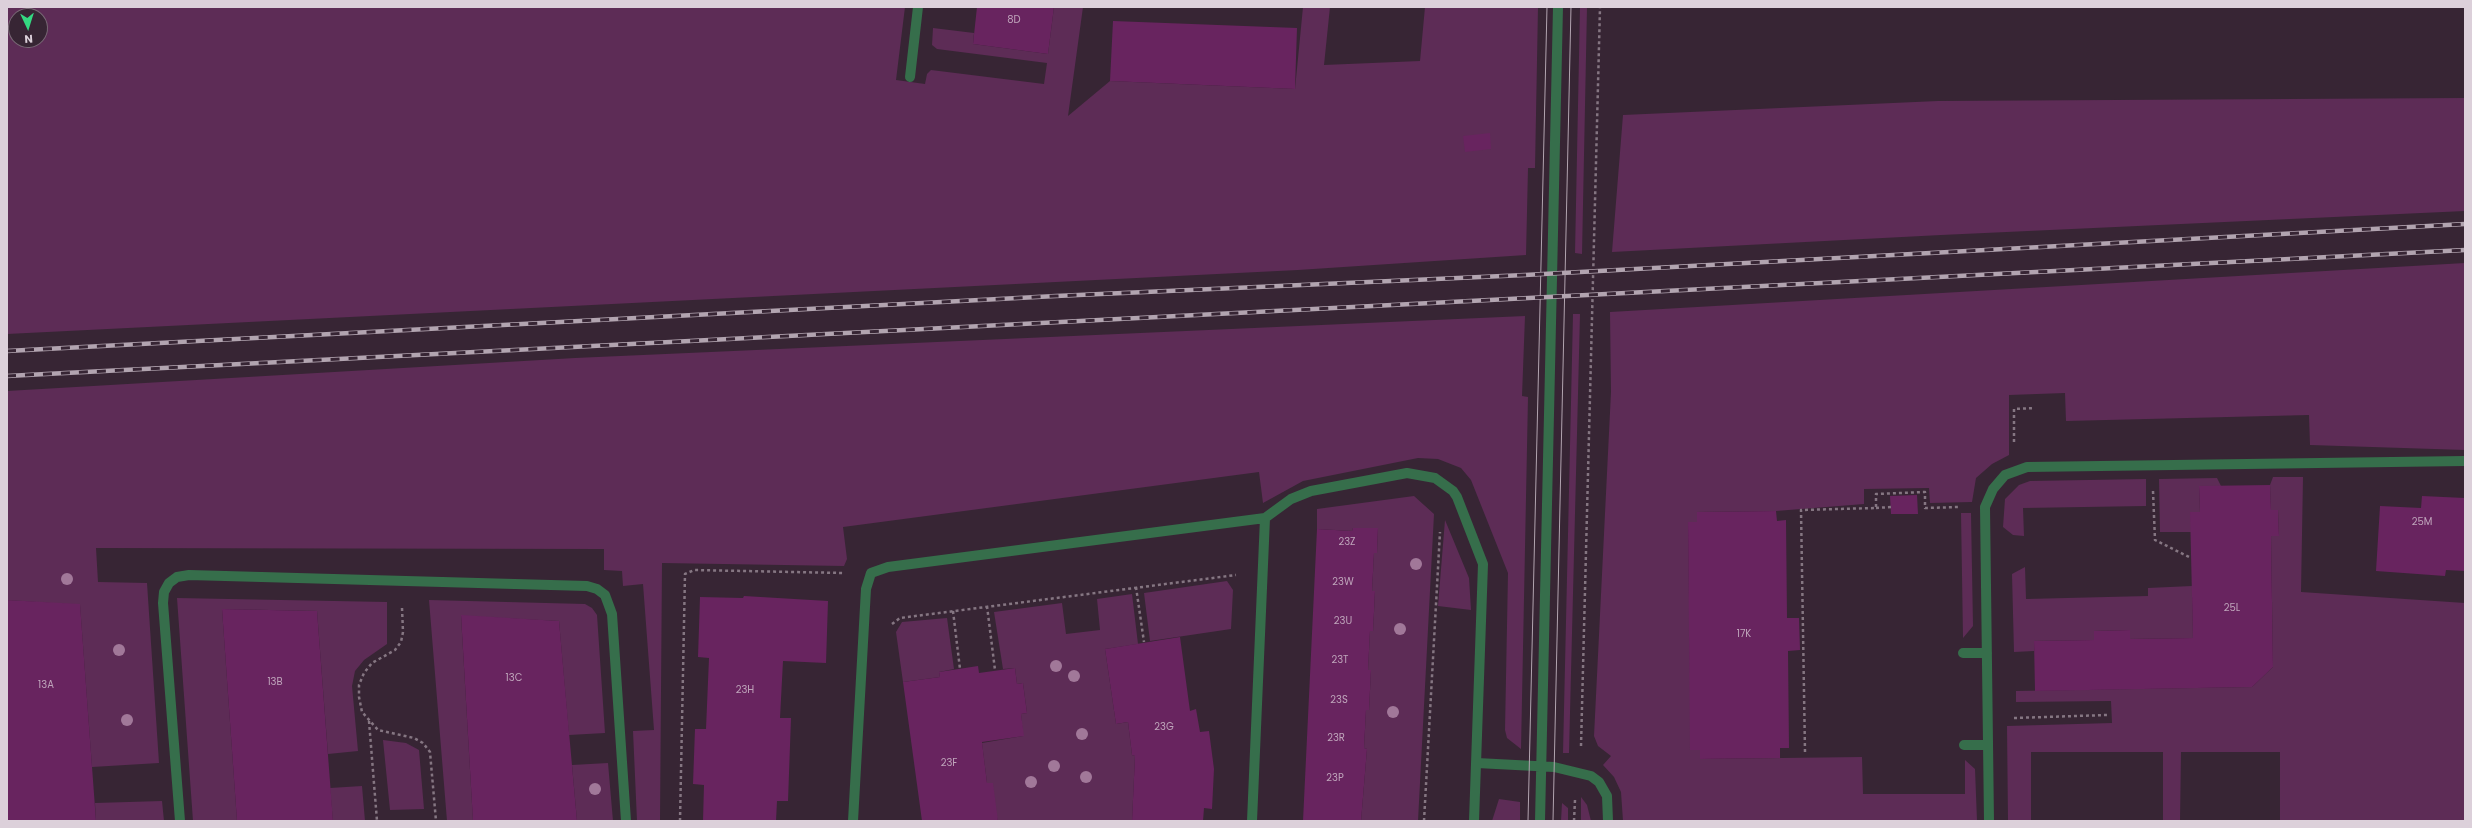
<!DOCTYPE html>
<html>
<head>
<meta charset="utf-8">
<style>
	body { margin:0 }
	#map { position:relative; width:2472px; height:828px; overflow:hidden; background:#372534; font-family:Poppins,sans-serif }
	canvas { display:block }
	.frame { position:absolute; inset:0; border:8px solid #dcd0da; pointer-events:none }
	.north { position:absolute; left:8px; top:8px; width:40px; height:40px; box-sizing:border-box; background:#372534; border:1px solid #796976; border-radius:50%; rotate:176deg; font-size:11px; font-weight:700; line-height:16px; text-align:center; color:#dcd0da }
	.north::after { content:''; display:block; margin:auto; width:14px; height:18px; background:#34d881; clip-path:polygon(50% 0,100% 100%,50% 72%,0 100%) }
</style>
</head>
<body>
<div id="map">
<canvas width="2472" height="828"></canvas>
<div class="frame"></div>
<div class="north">N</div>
</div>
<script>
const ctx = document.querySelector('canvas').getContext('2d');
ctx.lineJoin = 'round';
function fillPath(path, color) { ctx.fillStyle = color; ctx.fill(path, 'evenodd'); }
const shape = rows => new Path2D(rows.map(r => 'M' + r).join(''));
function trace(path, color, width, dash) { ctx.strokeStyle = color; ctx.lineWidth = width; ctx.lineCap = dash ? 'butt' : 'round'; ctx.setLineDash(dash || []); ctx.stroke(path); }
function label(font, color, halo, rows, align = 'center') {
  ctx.font = font + ' Poppins,sans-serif'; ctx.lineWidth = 3; ctx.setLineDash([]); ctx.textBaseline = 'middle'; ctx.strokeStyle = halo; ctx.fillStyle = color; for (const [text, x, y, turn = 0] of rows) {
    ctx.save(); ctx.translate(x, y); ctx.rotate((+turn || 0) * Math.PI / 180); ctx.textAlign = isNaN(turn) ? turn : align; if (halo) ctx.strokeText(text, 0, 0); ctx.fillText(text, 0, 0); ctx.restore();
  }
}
const green = shape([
	[7,7,905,7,896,80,925,84,927,74,931,70,1044,84,1047,63,937,49,932,45,933,28,974,33,973,44,1048,54,1054,7,1083,7,1068,116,1110,81,1295,89,1303,7,1330,7,1324,65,1420,61,1425,7,1538,7,1535,168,1528,168,1526,255,1298,270,7,334],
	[16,16,40,16,40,40,16,40],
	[1580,7,1587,7,1582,254,1575,253],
	[2465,98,2465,211,1941,235,1612,252,1623,115,1938,101],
	[2465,263,2465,450,2310,445,2309,415,2066,421,2065,393,2009,395,2009,455,1992,464,1976,478,1972,502,1930,503,1929,488,1864,489,1864,504,1776,511,1697,512,1697,522,1688,522,1691,750,1700,750,1700,759,1862,757,1863,794,1965,794,1965,760,1975,769,1977,821,1623,821,1621,792,1614,777,1603,765,1611,756,1598,746,1594,736,1611,392,1610,312],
	[1573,314,1580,314,1569,753,1563,753],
	[1525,316,1522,396,1528,397,1521,749,1507,738,1505,730,1508,573,1471,480,1461,468,1438,459,1418,458,1303,481,1263,503,1259,472,843,527,847,559,844,566,662,563,660,821,637,821,633,731,654,730,643,584,623,586,622,571,604,570,604,549,96,548,98,582,147,583,159,763,92,767,80,605,7,600,7,391,575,358],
	[2273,477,2303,477,2301,592,2465,603,2465,821,2280,821,2280,752,2181,752,2180,821,2163,821,2163,752,2031,752,2031,821,2008,821,2007,726,2112,723,2111,701,2016,702,2016,691,2252,687,2273,667,2271,536,2279,536,2278,510,2271,510,2270,485],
	[2217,478,2221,486,2199,487,2200,512,2191,532,2160,532,2159,479],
	[2146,479,2146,506,2023,508,2024,536,2013,535,2003,527,2005,499,2019,485,2030,481],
	[1414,496,1434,514,1418,821,1361,821,1367,749,1364,748,1366,710,1369,710,1371,671,1368,670,1370,631,1373,631,1374,612,1375,592,1372,591,1374,553,1377,553,1378,529,1353,528,1352,531,1317,529,1317,509],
	[1961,513,1971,513,1973,626,1963,638],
	[1445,520,1469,578,1471,610,1438,606],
	[2025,567,2026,599,2148,596,2148,588,2192,586,2193,638,2130,639,2130,630,2094,631,2094,640,2034,641,2034,651,2014,652,2012,574],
	[1227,581,1233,590,1231,629,1150,641,1144,593],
	[1132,594,1138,644,1105,649,1116,724,1128,722,1132,755,1135,756,1132,821,998,821,987,783,982,743,1023,736,1021,714,1027,713,1023,683,1017,684,1015,668,1003,669,994,612,1062,603,1066,634,1100,630,1097,599],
	[177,598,387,602,387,644,364,660,355,671,352,686,358,751,328,754,317,611,222,609,237,821,193,821],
	[429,600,585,604,592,608,597,615,605,733,569,735,559,621,461,616,473,821,447,821],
	[947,618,954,669,939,672,940,677,903,682,896,632,902,622],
	[383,740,406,743,419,750,424,809,390,810],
	[608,763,613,821,577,821,572,765],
	[362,786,365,821,333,821,330,788],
	[1581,797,1587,805,1591,821,1581,821],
	[1499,799,1520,802,1520,821,1492,821],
	[162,801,164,821,96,821,95,803],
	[1562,803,1568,808,1568,821,1561,821]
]);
const building = shape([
	[977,7,1054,7,1048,54,973,44],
	[1113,21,1297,28,1295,89,1110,81],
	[1490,133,1491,149,1465,152,1463,136],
	[2270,485,2271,510,2278,510,2279,536,2271,536,2273,667,2252,687,2035,691,2034,641,2094,640,2094,631,2130,630,2130,639,2193,638,2190,512,2200,512,2199,486],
	[1917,495,1918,514,1891,514,1890,496],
	[2422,496,2465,498,2465,571,2446,570,2445,576,2376,571,2380,506,2421,508],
	[1776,511,1777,521,1786,520,1787,618,1799,618,1800,650,1788,651,1789,748,1780,748,1780,758,1700,759,1700,750,1690,750,1688,522,1697,522,1697,512],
	[1353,528,1378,528,1377,553,1374,553,1372,591,1375,591,1374,612,1373,631,1370,631,1368,670,1371,670,1369,710,1366,710,1364,748,1367,749,1361,821,1303,821,1317,529,1352,531],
	[744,596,828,601,826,663,783,661,780,718,791,718,788,801,777,801,776,821,703,821,704,785,693,784,695,729,706,729,709,658,698,657,700,597,743,598],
	[7,600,80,604,96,821,7,821],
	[222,609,317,611,333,821,237,821],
	[461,615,559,621,577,821,473,821],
	[1180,637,1190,711,1196,709,1200,732,1209,731,1214,769,1212,809,1204,808,1203,821,1132,821,1135,756,1132,755,1128,722,1116,724,1105,649],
	[978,666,979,673,1015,668,1017,684,1023,683,1027,713,1021,714,1024,736,982,742,987,783,993,783,998,821,922,821,903,682,940,677,939,672]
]);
const path = shape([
	[2014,442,2014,409,2035,408],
	[2153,491,2155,540,2191,558],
	[1876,508,1891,507],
	[1136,587,1144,642],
	[987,606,995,670],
	[402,608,403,632,401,642,395,650,372,663,364,673,359,685,359,697,362,712,378,730,414,738,423,743,430,752,436,821],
	[953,611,960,669],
	[892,624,900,618,1236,575],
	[2014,718,2107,715],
	[369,721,377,821],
	[1581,746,1600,7],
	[1805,752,1801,510,1876,508,1876,494,1925,492,1925,508,1959,507],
	[680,821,685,574,694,570,843,573],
	[1424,821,1440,532],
	[1574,821,1575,800]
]);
const service = shape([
	[910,77,918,7],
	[1963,653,1987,653],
	[1964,745,1988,745],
	[1477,763,1554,767,1591,776,1599,782,1607,796,1608,821],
	[180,821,163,603,164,592,169,583,177,577,189,575,587,586,597,589,605,595,612,614,626,821],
	[853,821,866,589,871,573,888,567,1265,518,1291,499,1311,491,1407,473,1435,478,1453,491,1457,497,1483,564,1474,821],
	[1252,821,1265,518],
	[1540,821,1558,7],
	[1989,821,1985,507,1993,489,2005,475,2027,467,2465,461]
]);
const tram = shape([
	[1528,821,1547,7],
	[1553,821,1571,7]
]);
const rail = shape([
	[7,351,1056,296,1525,275,2465,224],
	[7,376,2465,250]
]);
const trees = [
	[1416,564],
	[67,579],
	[1400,629],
	[119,650],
	[1056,666],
	[1074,676],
	[1393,712],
	[127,720],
	[1082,734],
	[1054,766],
	[1086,777],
	[1031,782],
	[595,789]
];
const numberNames = [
	["8D",1014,20],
	["25M",2422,522],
	["23Z",1347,542],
	["23W",1343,582],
	["25L",2232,608],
	["23U",1343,621],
	["17K",1744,634],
	["23T",1340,660],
	["13C",514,678],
	["13B",275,682],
	["13A",46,685],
	["23H",745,690],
	["23S",1339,700],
	["23G",1164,727],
	["23R",1336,738],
	["23F",949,763],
	["23P",1335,778]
];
fillPath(green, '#5d2c56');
fillPath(building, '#68245f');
trace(path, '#857682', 2.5, [3, 3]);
trace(service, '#366e4b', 10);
trace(tram, '#b2a4b0', 1);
trace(rail, '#b2a4b0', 4.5);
trace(rail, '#372534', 3, [9]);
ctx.fillStyle = '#a17899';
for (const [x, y] of trees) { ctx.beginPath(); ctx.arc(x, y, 6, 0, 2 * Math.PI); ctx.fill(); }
label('10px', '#bfa5bb', null, numberNames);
</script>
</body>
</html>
